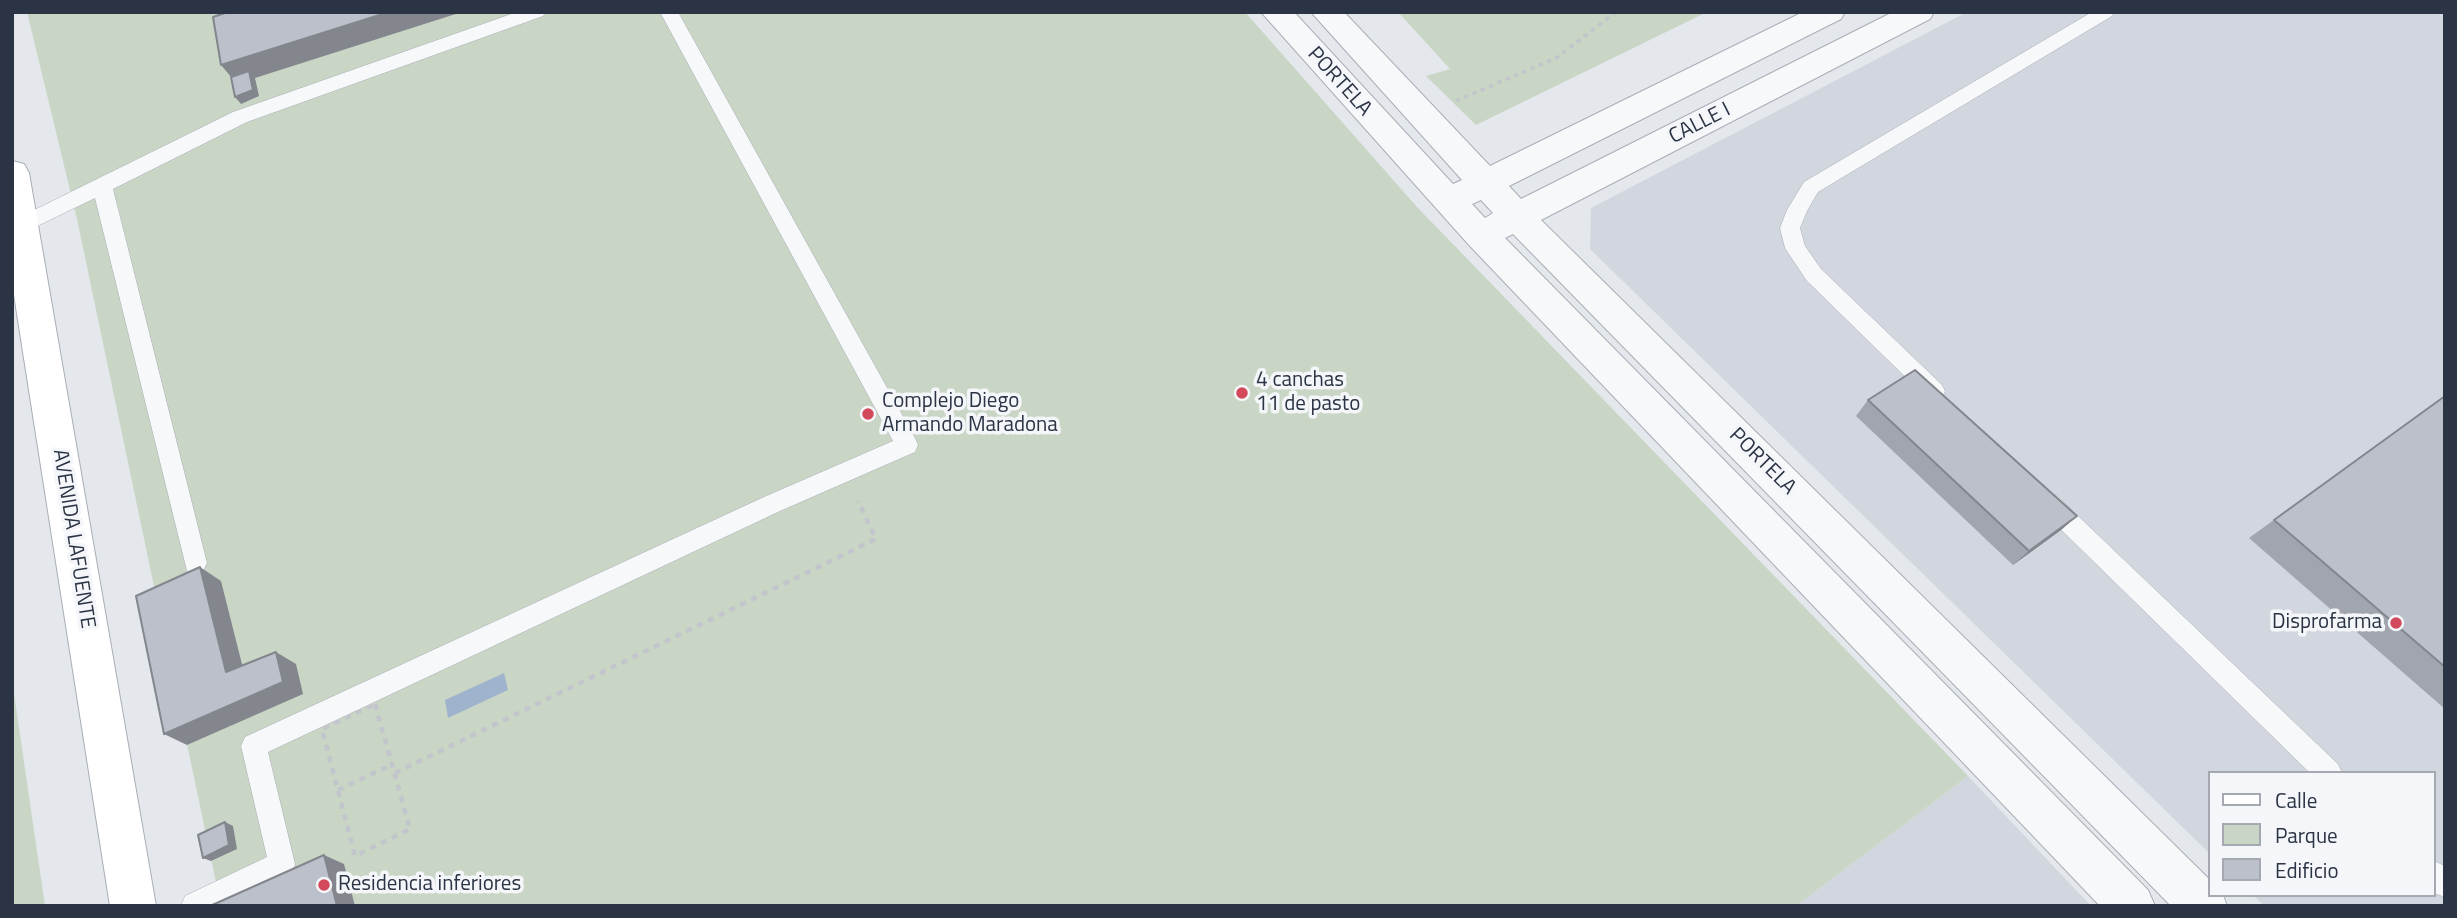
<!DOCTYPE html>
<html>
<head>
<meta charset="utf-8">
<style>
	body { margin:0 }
	#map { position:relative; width:2457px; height:918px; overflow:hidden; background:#e4e7ec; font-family:"Titillium Web",sans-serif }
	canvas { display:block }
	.frame { position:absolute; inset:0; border:14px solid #2b3445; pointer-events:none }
	.legend { position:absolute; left:2208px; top:771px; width:228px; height:126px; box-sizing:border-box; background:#f4f6f9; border:2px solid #a4a8b1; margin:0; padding:9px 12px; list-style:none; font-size:21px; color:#2b3445 }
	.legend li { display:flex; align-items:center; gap:14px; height:35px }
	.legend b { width:35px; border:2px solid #a4a8b1 }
</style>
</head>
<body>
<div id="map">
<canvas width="2457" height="918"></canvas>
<div class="frame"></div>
<ul class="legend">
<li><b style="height:9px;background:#fff"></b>Calle</li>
<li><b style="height:19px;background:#c9d6c5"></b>Parque</li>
<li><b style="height:19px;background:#bbc0ca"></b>Edificio</li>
</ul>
</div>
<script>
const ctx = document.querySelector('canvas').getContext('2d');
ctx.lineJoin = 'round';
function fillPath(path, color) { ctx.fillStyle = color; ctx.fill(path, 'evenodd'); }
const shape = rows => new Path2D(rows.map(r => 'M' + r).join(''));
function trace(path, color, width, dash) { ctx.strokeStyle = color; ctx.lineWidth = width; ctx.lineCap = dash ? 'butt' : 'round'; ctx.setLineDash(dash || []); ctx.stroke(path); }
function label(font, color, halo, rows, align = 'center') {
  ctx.font = font + ' "Titillium Web",sans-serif'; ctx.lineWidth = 7; ctx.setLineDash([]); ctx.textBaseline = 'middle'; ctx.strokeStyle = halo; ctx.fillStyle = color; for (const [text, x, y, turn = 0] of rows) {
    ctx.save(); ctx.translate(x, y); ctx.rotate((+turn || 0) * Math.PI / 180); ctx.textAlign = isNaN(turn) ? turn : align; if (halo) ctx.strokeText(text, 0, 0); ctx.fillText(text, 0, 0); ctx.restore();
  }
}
const built = shape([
	[1967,12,2445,12,2445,906,2264,906,2253,895,2434,895,2434,773,2210,773,2210,854,1590,249,1591,208],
	[1968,776,2091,906,1796,906]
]);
const green = shape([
	[27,12,1245,12,1417,207,1968,776,1796,906,221,906,77,219],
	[1398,12,1707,12,1476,125,1426,76,1450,69],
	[12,680,45,906,12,906]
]);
const water = shape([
	[504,673,508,690,448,718,445,700]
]);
const pathFar1 = shape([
	[1456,101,1556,58,1616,12]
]);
const path = shape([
	[375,704,410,829,355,856,322,729,375,704],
	[395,773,876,539,858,501],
	[338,790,393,764]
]);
const lane = shape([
	[517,12,546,12,543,16,247,122,113,189,207,563,203,571,195,574,187,571,95,198,21,234,14,232,14,220,233,112,517,12],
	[660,12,678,12,915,438,918,445,915,452,780,511,268,752,295,864,292,874,225,906,181,906,185,896,267,857,241,746,245,737,764,497,893,441,660,12],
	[2092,12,2115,12,2112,16,1818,192,1807,211,1800,228,1805,246,1821,269,1942,385,1945,391,1942,397,1934,400,1926,397,1807,281,1785,248,1780,228,1787,210,1804,182,2092,12],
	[2049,493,2057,496,2338,764,2342,773,2310,773,2041,510,2037,503,2041,496,2049,493],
	[2434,861,2445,866,2445,897,2434,893,2434,861]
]);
const street = shape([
	[1261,12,1294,12,1453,184,1462,180,1311,12,1344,12,1490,166,1803,12,1845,12,1841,19,1509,186,1521,199,1893,12,1934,12,1930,19,1541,220,2210,880,2210,895,2223,895,2227,906,2171,906,1513,234,1505,238,2148,890,2155,906,2100,906,1469,245,1261,12],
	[1481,200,1493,213,1485,218,1472,204,1481,200]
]);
const secondary = shape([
	[12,161,24,164,29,173,156,906,110,906,12,282,12,161]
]);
const wall = shape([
	[2445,396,2445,709,2249,538],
	[1868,400,2077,516,2061,530,2013,565,1856,416]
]);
const shadedWall = shape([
	[389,12,462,12,255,78,259,96,241,104,235,97,237,84,221,65],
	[2077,516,2061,530,2013,565,2029,551],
	[200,567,221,581,247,684,226,672],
	[276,652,296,664,303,694,187,745,164,734],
	[225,822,233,826,237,849,211,861,203,858],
	[324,855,344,864,355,906,337,906]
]);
const building = shape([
	[228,12,389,12,221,65,213,17,228,12],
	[249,71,253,90,235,97,231,77,249,71],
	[1915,370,2077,516,2029,551,1868,400,1915,370],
	[2445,396,2445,667,2274,520,2445,396],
	[200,567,226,672,276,652,283,682,164,734,136,596,200,567],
	[225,822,229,845,203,858,198,835,225,822],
	[324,855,337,906,210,906,324,855]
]);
const markers = [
	[1242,393,7,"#d1495b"],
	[868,414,7,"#d1495b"],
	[2396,623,7,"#d1495b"],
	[324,885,7,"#d1495b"]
];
const streetNames = [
	["PORTELA",1339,82,48],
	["CALLE I",1700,124,-27],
	["PORTELA",1762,462,45],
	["AVENIDA LAFUENTE",73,539,81]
];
const poiNames = [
	["4 canchas",1256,381],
	["11 de pasto",1256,405],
	["Complejo Diego",882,402],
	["Armando Maradona",882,426],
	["Disprofarma",2382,623,"right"],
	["Residencia inferiores",338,885]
];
fillPath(built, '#d2d6de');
fillPath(green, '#c9d6c5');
fillPath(water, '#9fb4cc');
trace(lane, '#a9aeb7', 1);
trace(street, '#a9aeb7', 2);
trace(secondary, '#a9aeb7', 2);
trace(pathFar1, '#c2c5cb', 3.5, [4.5, 4.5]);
trace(path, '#c2c5cb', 4.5, [6, 6]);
fillPath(lane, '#f7f8fa');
fillPath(street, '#f7f8fa');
fillPath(secondary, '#fff');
fillPath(wall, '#a1a5ae');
fillPath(shadedWall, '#83868d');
fillPath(building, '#bbc0ca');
trace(building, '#83868d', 2);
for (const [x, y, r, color] of markers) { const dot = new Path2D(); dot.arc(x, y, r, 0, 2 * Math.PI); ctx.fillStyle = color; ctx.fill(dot); trace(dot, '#f4f6f9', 2.5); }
label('21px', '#2b3445', '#f4f6f9', streetNames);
label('21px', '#2b3445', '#f4f6f9', poiNames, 'left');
</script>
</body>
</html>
